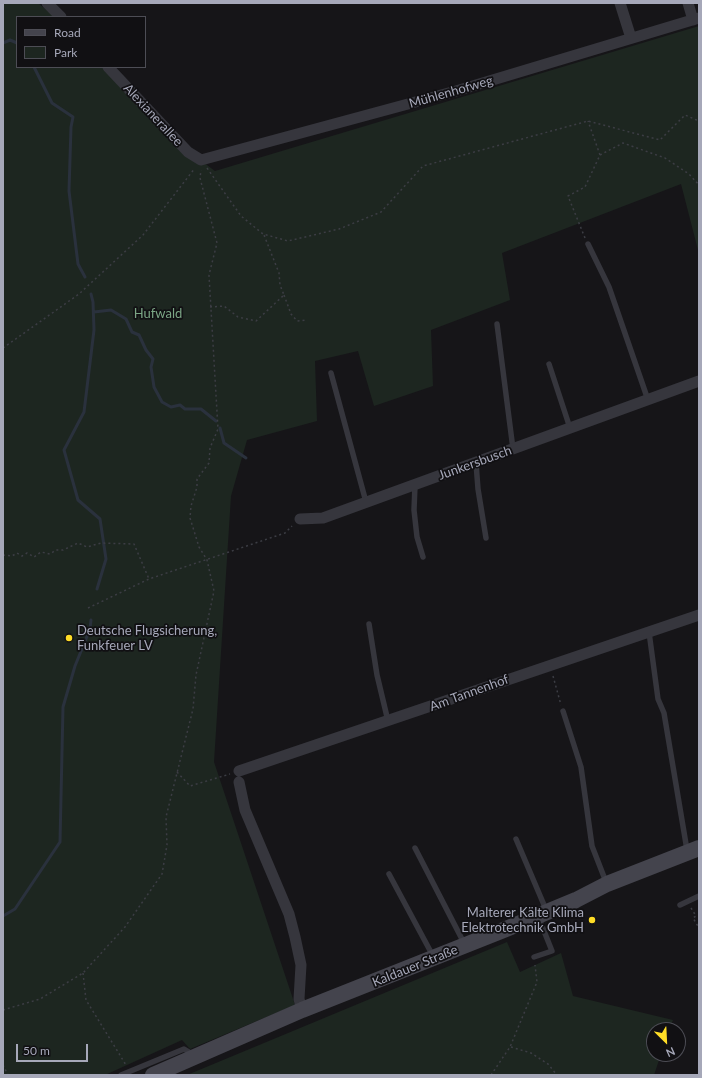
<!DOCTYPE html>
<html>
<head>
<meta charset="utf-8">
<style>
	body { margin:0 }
	#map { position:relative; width:702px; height:1078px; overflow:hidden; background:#161518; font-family:Lato,sans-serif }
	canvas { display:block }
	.frame { position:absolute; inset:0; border:4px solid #a6a8b9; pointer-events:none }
	.legend { position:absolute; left:16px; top:16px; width:130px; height:52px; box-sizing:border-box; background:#111013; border:1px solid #4d4d55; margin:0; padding:5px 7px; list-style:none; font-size:12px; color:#a6a8b9 }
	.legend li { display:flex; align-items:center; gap:8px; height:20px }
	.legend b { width:20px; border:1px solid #4d4d55 }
	.north { position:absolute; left:646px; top:1022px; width:40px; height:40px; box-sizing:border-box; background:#111013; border:1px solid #4d4d55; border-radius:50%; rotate:156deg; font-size:11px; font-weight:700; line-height:16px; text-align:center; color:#a6a8b9 }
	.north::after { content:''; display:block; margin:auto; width:14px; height:18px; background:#ffdd26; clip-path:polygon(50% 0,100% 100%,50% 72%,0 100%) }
	.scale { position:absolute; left:16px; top:1044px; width:72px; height:18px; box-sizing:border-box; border:2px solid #a6a8b9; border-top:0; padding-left:5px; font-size:12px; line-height:14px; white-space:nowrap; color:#a6a8b9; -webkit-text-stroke:3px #111013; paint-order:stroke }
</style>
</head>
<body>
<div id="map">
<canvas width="702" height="1078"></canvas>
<div class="frame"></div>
<ul class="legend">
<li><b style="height:5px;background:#44444d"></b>Road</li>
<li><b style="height:11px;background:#1d2620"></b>Park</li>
</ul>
<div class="north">N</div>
<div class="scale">50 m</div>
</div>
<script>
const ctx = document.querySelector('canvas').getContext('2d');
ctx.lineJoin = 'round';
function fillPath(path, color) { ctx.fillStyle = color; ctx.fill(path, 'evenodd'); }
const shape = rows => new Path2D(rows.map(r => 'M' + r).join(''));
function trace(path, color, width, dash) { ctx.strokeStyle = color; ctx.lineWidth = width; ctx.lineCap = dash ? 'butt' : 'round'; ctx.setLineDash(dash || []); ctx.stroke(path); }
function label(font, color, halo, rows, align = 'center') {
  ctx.font = font + ' Lato,sans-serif'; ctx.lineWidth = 3.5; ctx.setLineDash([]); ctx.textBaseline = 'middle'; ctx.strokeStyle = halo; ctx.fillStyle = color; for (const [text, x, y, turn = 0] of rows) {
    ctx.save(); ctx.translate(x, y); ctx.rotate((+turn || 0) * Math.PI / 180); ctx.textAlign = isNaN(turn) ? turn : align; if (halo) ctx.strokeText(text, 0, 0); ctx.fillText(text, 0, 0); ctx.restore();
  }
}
const green = shape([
	[3,3,38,3,55,17,17,17,17,67,104,67,184,148,215,171,699,26,699,254,681,184,502,253,510,300,431,330,433,386,374,406,358,351,315,361,317,421,247,440,231,496,214,762,295,1005,190,1049,182,1040,105,1075,3,1075],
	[507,942,520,972,561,953,573,996,673,1020,669,1030,654,1030,654,1054,661,1054,654,1075,187,1075]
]);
const stream = shape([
	[3,43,10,40,17,43],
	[34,67,52,103,73,117,71,127,69,191,78,264,85,277],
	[91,294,93,302,94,330,84,412,64,450,78,500,100,519,106,559,97,589],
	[94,312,111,310,126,319,132,332,139,335,146,350,153,359,151,367,154,387,162,402,171,407,180,405,185,409,201,409,216,421],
	[220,428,224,443,246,458],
	[3,916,15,909,60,842,63,707,75,666,90,629,91,620]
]);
const path = shape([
	[600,155,623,143,665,158,689,174,699,185],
	[207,168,241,216,263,234,288,241,339,229,381,212,423,166,588,121,660,140,685,115,699,121],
	[585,238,568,196,585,187,600,155,588,121],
	[284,295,291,314,297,321,307,320],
	[210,307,224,306,238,317,256,321,284,295,280,285,279,273,264,235],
	[3,348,79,294,143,235,195,168],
	[3,555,12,556,17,553,22,556,27,553,34,557,41,552,50,554,56,550,63,550,78,543,87,547,101,543,134,544,149,579],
	[88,608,149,579,285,533,292,526],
	[553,676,561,705],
	[177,772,190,786,230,774],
	[691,908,696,916,693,918,699,928],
	[83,973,86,1000,126,1065],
	[3,1010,40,999,83,973,125,927,162,874,167,845,166,817,193,709,196,675,214,591,207,560,199,547,190,518,191,506,197,487,197,479,209,463,210,448,218,429,209,275,217,243,200,178,201,170],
	[511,1047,531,1053,548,1064,557,1075],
	[3,1065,8,1075],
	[491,1075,510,1047,537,982,535,965]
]);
const lane = shape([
	[588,244,609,287,648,400],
	[497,324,513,449],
	[549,364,570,428],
	[331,373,366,502],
	[476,463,478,489,486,538],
	[415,485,414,510,417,537,423,557],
	[369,624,377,675,388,721],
	[649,632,658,699,664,713,687,850],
	[563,711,581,767,592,846,606,882],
	[516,839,547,912],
	[415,848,464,943],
	[389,874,433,956],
	[680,905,699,896],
	[534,957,552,951,538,916],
	[121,1075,184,1049,194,1055]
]);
const street = shape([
	[47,3,61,17],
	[620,3,631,38],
	[688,3,693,20],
	[108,67,188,152,201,160,456,91,699,18],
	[300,519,323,518,699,381],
	[239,771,699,615],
	[239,782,245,810,289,914,295,937,301,965,299,999,302,1010]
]);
const secondary = shape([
	[153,1075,302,1010,506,929,576,900,607,884,699,848]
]);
const markers = [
	[69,638,4,"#ffdd26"],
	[592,920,4,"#ffdd26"]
];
const streetNames = [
	["Mühlenhofweg",451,92,-16],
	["Alexianerallee",153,115,47],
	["Junkersbusch",475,463,-20],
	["Am Tannenhof",469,693,-20],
	["Kaldauer Straße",415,966,-22]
];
const parkNames = [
	["Hufwald",158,314]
];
const poiNames = [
	["Deutsche Flugsicherung,",77,631],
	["Funkfeuer LV",77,646],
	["Malterer Kälte Klima",584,913,"right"],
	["Elektrotechnik GmbH",584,928,"right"]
];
fillPath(green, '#1d2620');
trace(stream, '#2a313d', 3);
trace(path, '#3c3d44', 1.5, [2, 3]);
trace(lane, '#36363d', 5.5);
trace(street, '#36363d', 11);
trace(secondary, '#44444d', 16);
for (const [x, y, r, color] of markers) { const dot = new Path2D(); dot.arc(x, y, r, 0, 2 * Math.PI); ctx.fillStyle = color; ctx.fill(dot); trace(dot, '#111013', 1.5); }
label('13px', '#a6a8b9', '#111013', streetNames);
label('13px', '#7ba585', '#111013', parkNames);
label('13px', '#a6a8b9', '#111013', poiNames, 'left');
</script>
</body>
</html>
